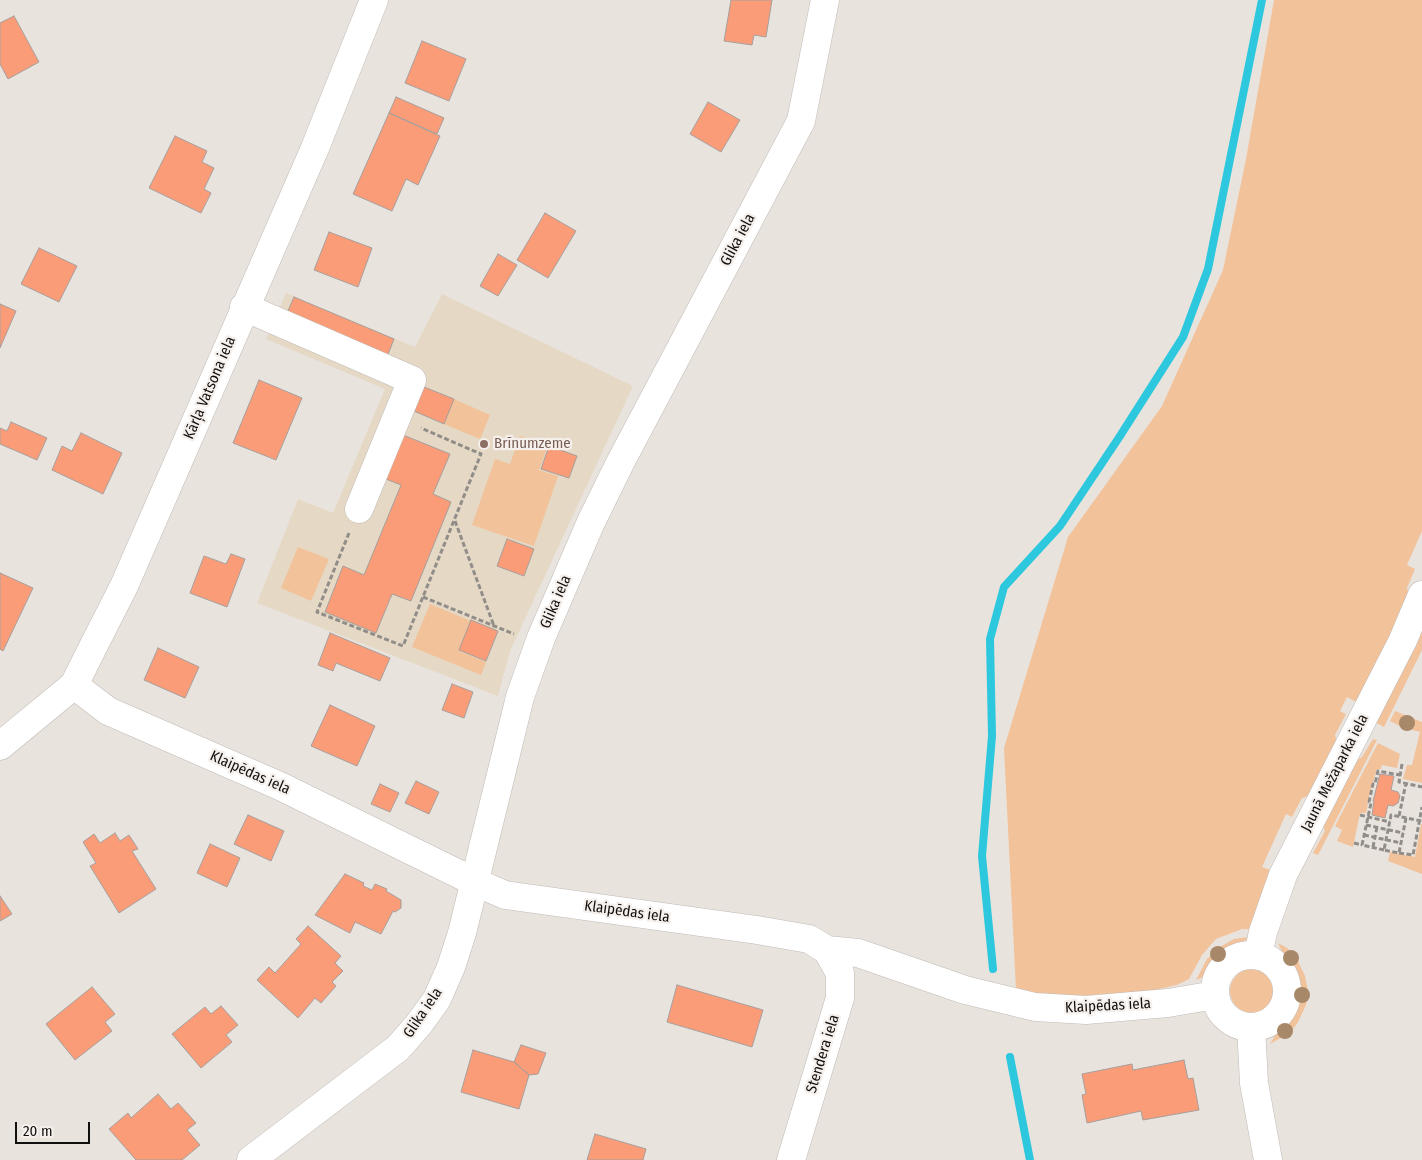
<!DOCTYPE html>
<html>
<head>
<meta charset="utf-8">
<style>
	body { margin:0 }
	#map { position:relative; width:1422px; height:1160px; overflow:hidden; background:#e9e3de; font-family:"Fira Sans Condensed",sans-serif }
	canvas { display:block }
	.scale { position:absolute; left:15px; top:1122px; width:75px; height:22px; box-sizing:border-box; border:2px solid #12100f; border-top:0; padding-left:6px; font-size:15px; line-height:18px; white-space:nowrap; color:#12100f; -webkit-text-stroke:4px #f6f0ec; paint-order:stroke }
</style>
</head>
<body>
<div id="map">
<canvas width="1422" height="1160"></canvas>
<div class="scale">20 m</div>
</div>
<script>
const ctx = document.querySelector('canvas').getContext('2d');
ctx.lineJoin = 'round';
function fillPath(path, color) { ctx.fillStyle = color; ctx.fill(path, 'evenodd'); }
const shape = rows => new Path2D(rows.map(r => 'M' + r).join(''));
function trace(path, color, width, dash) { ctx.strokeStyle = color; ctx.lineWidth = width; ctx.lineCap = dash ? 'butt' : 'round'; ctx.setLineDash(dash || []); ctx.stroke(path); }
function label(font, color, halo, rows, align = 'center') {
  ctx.font = font + ' "Fira Sans Condensed",sans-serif'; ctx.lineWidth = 4.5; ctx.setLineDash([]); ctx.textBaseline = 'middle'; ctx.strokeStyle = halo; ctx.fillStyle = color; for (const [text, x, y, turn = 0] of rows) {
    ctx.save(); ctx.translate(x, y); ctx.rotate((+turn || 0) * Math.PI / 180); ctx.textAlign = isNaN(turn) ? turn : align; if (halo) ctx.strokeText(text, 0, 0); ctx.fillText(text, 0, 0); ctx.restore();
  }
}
const education = shape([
	[286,293,415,347,442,294,633,386,510,651,498,696,257,603,298,499,333,513,385,389,266,339]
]);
const green = shape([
	[1274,0,1422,0,1422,531,1407,565,1415,569,1407,588,1410,600,1358,703,1347,697,1340,711,1346,714,1335,735,1338,747,1313,794,1302,798,1292,817,1286,814,1262,867,1273,871,1253,929,1242,929,1216,939,1202,955,1189,979,1177,985,1132,995,1091,999,1054,996,1016,990,1004,748,1068,537,1162,406,1223,270,1246,159],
	[454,399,490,415,480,439,444,424],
	[520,436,548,445,539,470,558,476,534,546,472,525,495,459,510,464],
	[298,547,329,559,311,601,281,588],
	[430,604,471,621,459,651,486,662,481,675,412,647],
	[1422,625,1422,650,1384,727,1373,721],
	[1395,711,1422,722,1422,783,1403,779,1407,765,1412,765,1420,732,1402,727,1390,721],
	[1373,739,1377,740,1318,855,1313,853,1325,831,1321,821,1351,763,1362,757],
	[1378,743,1400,754,1397,768,1382,765,1381,769,1377,769,1367,803,1368,804,1366,813,1360,813,1353,847,1337,841,1342,830,1335,826],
	[1421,824,1422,824,1422,874,1388,861,1390,852,1415,857],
	[1249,937,1234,950,1225,954,1201,978,1196,980,1207,959,1220,947,1234,939],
	[1278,943,1287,948,1295,955,1305,976,1308,991,1306,1005,1298,1022,1291,1032,1270,1044,1281,1025,1294,1008,1296,999,1295,978],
	'1230 991a22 22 0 1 1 44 0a22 22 0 1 1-44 0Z'
]);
const stream = shape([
	[993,969,982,856,992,736,990,639,1004,587,1060,526,1120,436,1183,337,1208,269,1262,0],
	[1010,1057,1030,1160]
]);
const building = shape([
	[731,0,772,0,766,37,754,35,752,45,724,41,731,0],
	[14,16,39,62,8,79,0,64,0,23,14,16],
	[422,41,466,59,449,101,405,83,422,41],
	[396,97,444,118,437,134,389,113,396,97],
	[708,102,740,120,721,152,690,134,708,102],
	[389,113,440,136,418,185,406,179,392,211,353,194,389,113],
	[175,136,207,151,202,162,214,168,204,189,211,193,201,213,149,188,175,136],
	[545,213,576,231,548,278,517,260,545,213],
	[329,232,372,248,358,287,314,270,329,232],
	[39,248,77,266,59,302,21,284,39,248],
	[498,254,517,265,498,296,480,286,498,254],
	[294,297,394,339,385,362,284,320,294,297],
	[0,304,16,311,0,348,0,304],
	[259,380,302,398,276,460,233,443,259,380],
	[424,387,454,399,444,424,414,411,424,387],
	[11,422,47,438,37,460,0,444,0,428,7,431,11,422],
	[81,433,122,453,103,494,52,470,62,446,72,451,81,433],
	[398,433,450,454,433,494,451,502,411,601,392,594,376,633,325,612,343,566,364,575,401,485,381,477,398,433],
	[549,446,577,456,569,478,541,469,549,446],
	[507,539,534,549,524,576,497,566,507,539],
	[231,554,245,559,227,607,190,593,204,556,226,564,231,554],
	[0,573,33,588,3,651,0,649,0,573],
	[471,620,498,631,486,661,459,650,471,620],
	[330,633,390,658,380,681,336,663,333,671,318,665,330,633],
	[158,648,199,667,185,698,144,680,158,648],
	[452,684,473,692,464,718,442,710,452,684],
	[330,705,375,726,357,766,311,746,330,705],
	[1380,774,1394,776,1391,790,1398,792,1400,796,1398,803,1393,806,1388,805,1385,818,1372,815,1374,801,1373,801,1380,774],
	[416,781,439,792,429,814,405,803,416,781],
	[380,784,399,793,390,812,371,804,380,784],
	[248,815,284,831,271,861,234,844,248,815],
	[115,833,120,841,129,835,138,849,132,851,156,889,119,913,90,866,96,863,83,842,94,834,100,843,115,833],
	[210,844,240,858,227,887,197,873,210,844],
	[345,874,364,883,363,886,372,890,375,884,387,889,386,891,401,900,401,908,395,912,393,911,381,934,355,922,350,933,315,915,345,874],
	[0,896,12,914,0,921,0,896],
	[308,926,341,956,335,963,343,971,332,982,336,986,321,1003,315,998,298,1018,257,980,269,967,275,973,301,944,296,939,308,926],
	[677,985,763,1010,752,1047,667,1022,677,985],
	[92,987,115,1014,105,1022,112,1031,75,1060,46,1024,92,987],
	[221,1006,238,1025,226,1035,232,1042,201,1068,172,1034,205,1007,211,1014,221,1006],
	[521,1045,546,1053,538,1074,529,1075,514,1062,521,1045],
	[473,1050,514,1062,529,1075,519,1109,461,1092,473,1050],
	[1184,1060,1188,1079,1193,1078,1199,1110,1143,1120,1141,1111,1087,1123,1082,1095,1086,1094,1082,1074,1132,1064,1133,1070,1184,1060],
	[158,1094,171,1109,178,1103,196,1123,187,1130,200,1145,182,1160,136,1160,109,1129,128,1113,131,1118,158,1094],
	[595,1134,646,1149,643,1160,587,1160,595,1134]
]);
const path = shape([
	[455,521,494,626],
	[349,533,317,612,403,646,481,454,421,428],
	[423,597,514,634],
	[1402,764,1399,782,1422,787],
	[1360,815,1390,822],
	[1399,816,1406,783],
	[1406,818,1399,853,1384,850,1391,815,1422,821],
	[1366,825,1403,833],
	[1364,835,1401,843],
	[1354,843,1362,845],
	[1373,847,1377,827],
	[1384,850,1362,845,1371,803,1369,802,1373,784,1375,784,1378,771,1400,775],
	[1399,853,1413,855,1422,807]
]);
const minor = shape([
	[244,307,412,380,359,509],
	[74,685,108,711,282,787,475,882,505,895,757,930,809,939,827,950,858,953,965,990,1035,1007,1086,1010,1168,1003,1215,995],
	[0,746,74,685,95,643,124,586,315,148,374,0],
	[1258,955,1263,932,1283,875,1403,640,1422,595],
	'1215 991a36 36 0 1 1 72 0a36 36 0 1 1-72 0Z',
	[1251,1027,1254,1083,1268,1160],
	[251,1160,398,1048,419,1024,437,999,451,967,462,933,520,697,541,638,591,522,620,463,801,121,825,0],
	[791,1160,840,998,840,973,827,950]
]);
const trees = [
	[1407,723],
	[1218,954],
	[1291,958],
	[1302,995],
	[1285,1031]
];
const markers = [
	[484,444,5,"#8d6e63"]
];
const streetNames = [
	["Glika iela",738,240,-62],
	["Kārļa Vatsona iela",210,388,-67],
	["Glika iela",556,602,-67],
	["Klaipēdas iela",250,773,24],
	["Jaunā Mežaparka iela",1335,773,-63],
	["Klaipēdas iela",627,912,8],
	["Klaipēdas iela",1108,1006,-3],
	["Glika iela",423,1013,-56],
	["Stendera iela",823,1054,-73]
];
const educationNames = [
	["Brīnumzeme",494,444]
];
fillPath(education, '#e5d9c5');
fillPath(green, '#f2c29a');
trace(stream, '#2dc8dd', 8);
fillPath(building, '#fa9c77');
trace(building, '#a69f9d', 1);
trace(minor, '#c0bab6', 29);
trace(path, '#918d89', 3, [5, 2.5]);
trace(minor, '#fff', 28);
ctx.fillStyle = '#a7896a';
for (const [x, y] of trees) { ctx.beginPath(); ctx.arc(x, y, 8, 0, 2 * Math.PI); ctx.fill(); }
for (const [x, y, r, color] of markers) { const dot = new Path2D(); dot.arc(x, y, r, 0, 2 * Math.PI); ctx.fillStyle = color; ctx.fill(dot); trace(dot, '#f6f0ec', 2); }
label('15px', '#12100f', '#f6f0ec', streetNames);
label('15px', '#785e54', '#f6f0ec', educationNames, 'left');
</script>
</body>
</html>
